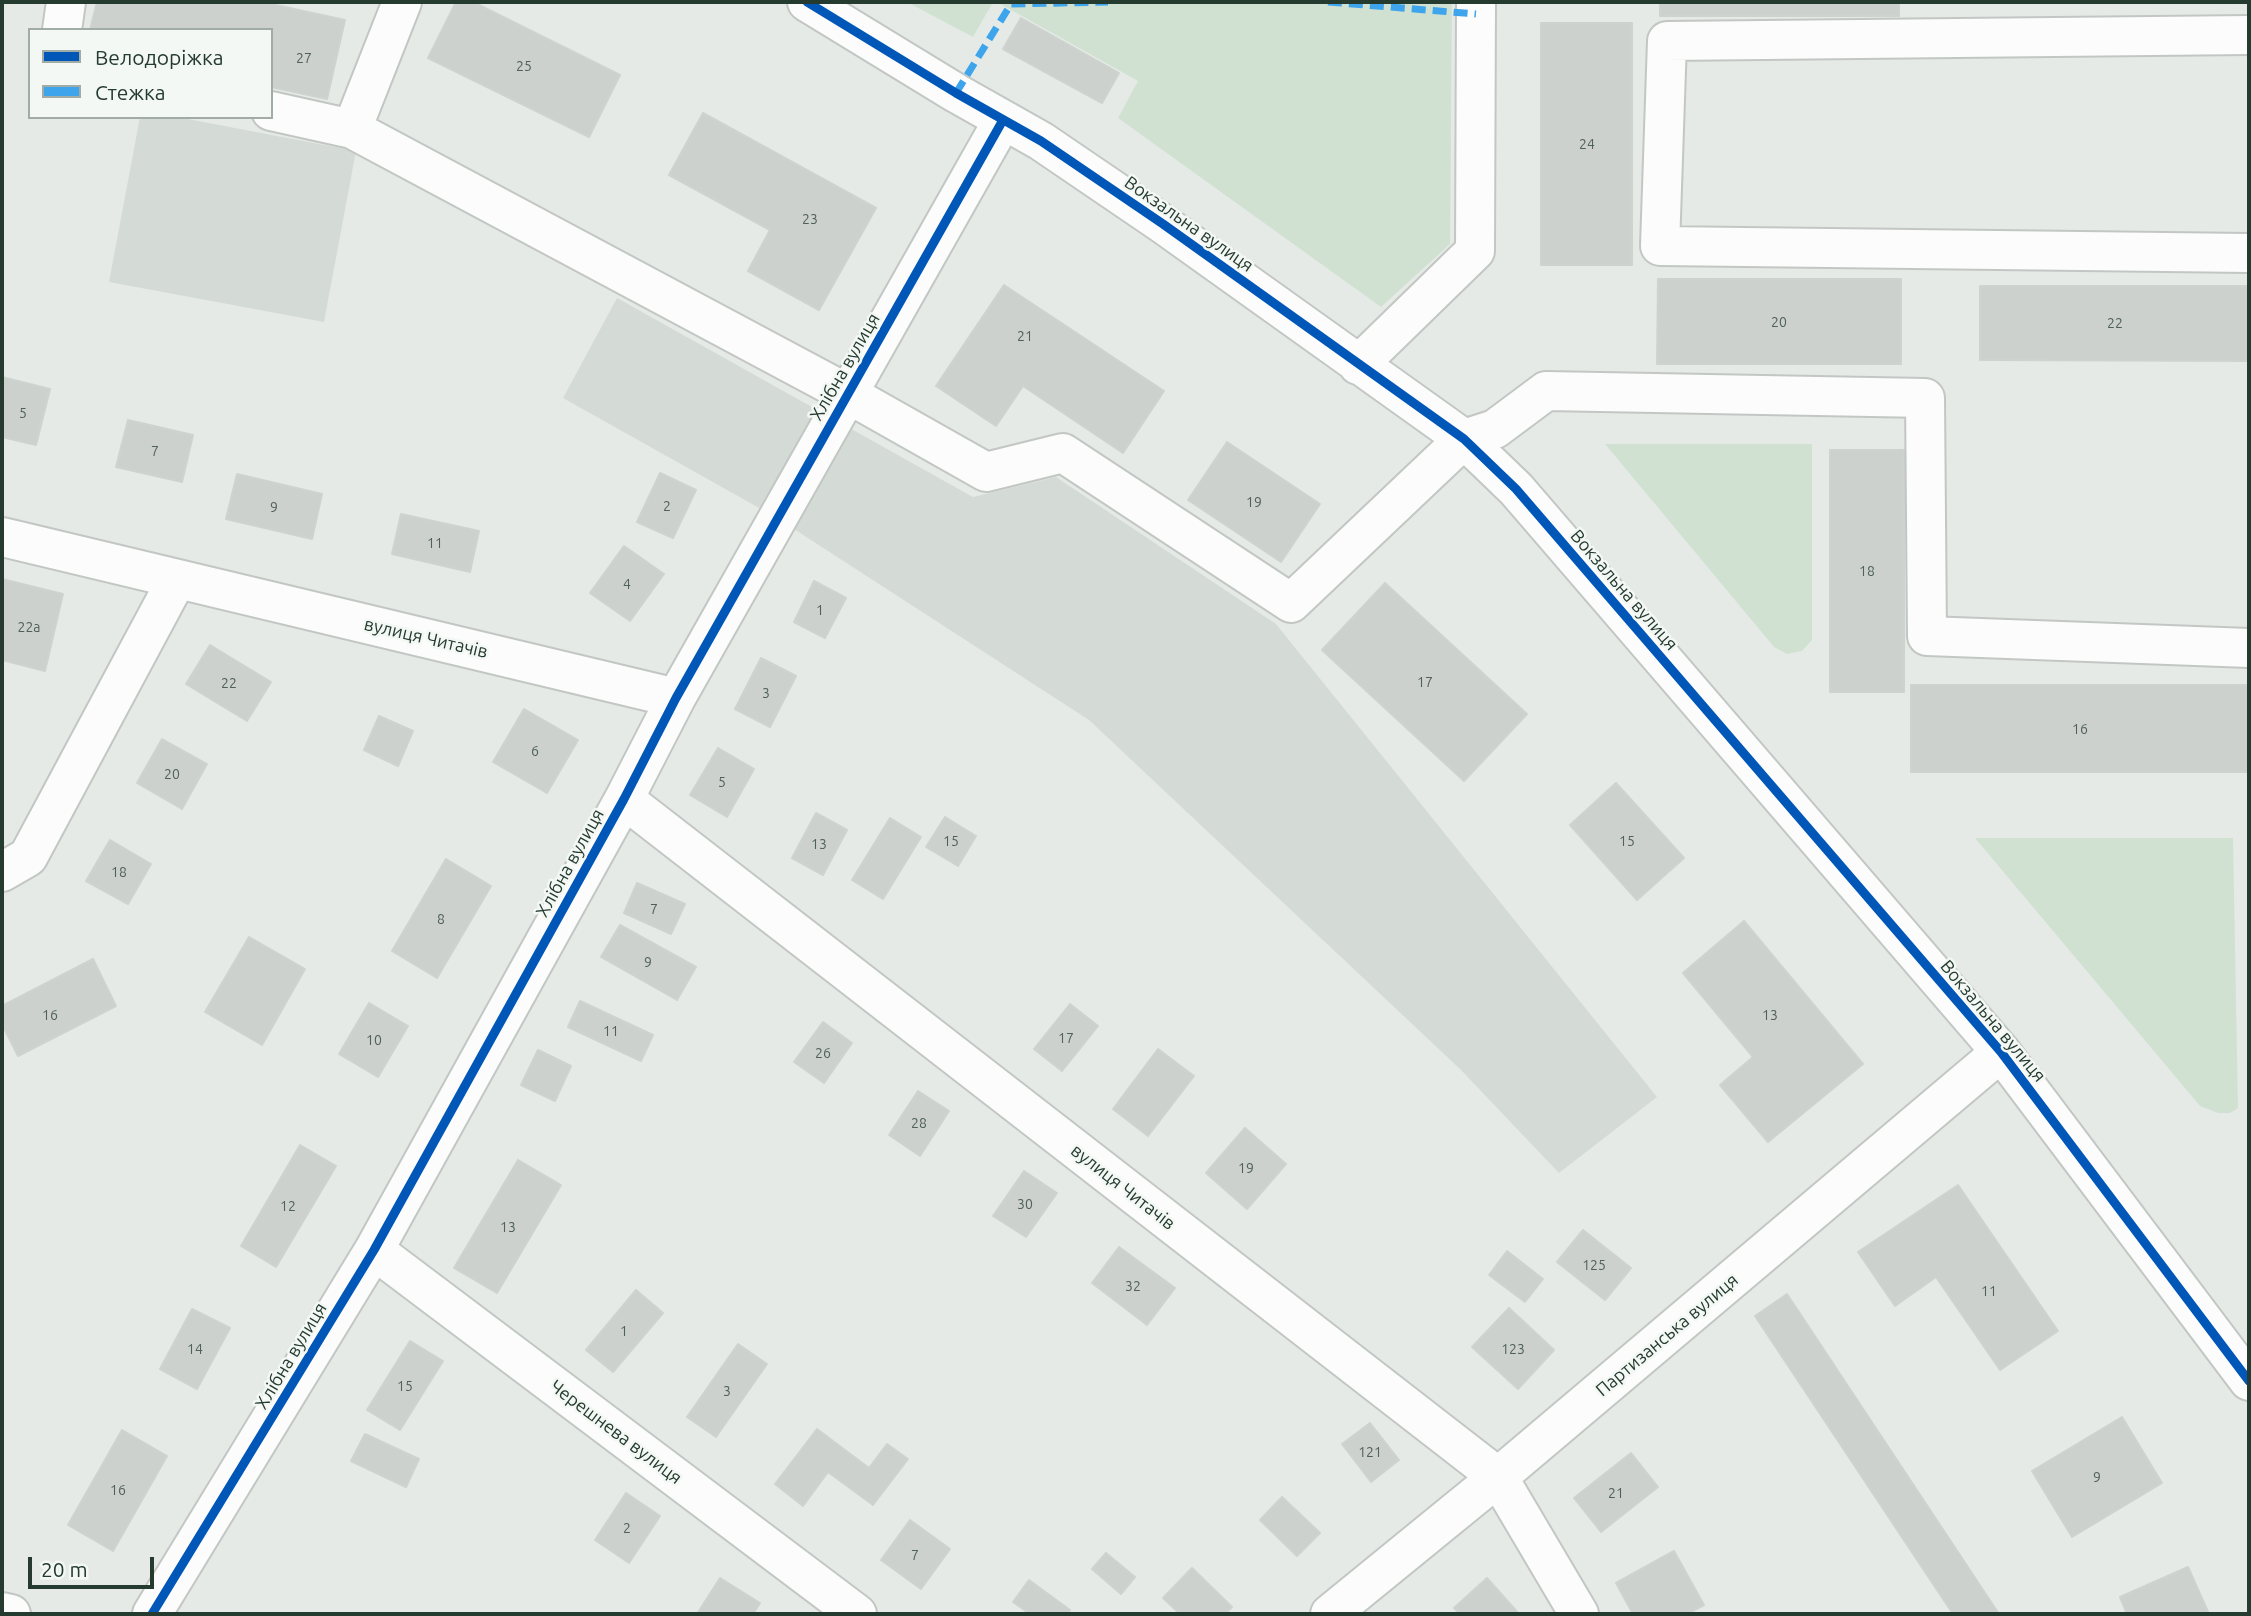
<!DOCTYPE html>
<html>
<head>
<meta charset="utf-8">
<style>
	body { margin:0 }
	#map { position:relative; width:2251px; height:1616px; overflow:hidden; background:#e5eae7; font-family:Ubuntu,sans-serif }
	canvas { display:block }
	.frame { position:absolute; inset:0; border:4px solid #253b30; pointer-events:none }
	.legend { position:absolute; left:28px; top:28px; width:245px; height:91px; box-sizing:border-box; background:#f4f8f5; border:2px solid #a1aca6; margin:0; padding:9px 12px; list-style:none; font-size:21px; color:#253b30 }
	.legend li { display:flex; align-items:center; gap:14px; height:35px }
	.legend b { width:35px; border:2px solid #a1aca6 }
	.scale { position:absolute; left:28px; top:1557px; width:126px; height:32px; box-sizing:border-box; border:4px solid #253b30; border-top:0; padding-left:9px; font-size:21px; line-height:24px; white-space:nowrap; color:#253b30; -webkit-text-stroke:5px #f4f8f5; paint-order:stroke }
</style>
</head>
<body>
<div id="map">
<canvas width="2251" height="1616"></canvas>
<div class="frame"></div>
<ul class="legend">
<li><b style="height:9px;background:#0057b8"></b>Велодоріжка</li>
<li><b style="height:9px;background:#3ea4eb"></b>Стежка</li>
</ul>
<div class="scale">20 m</div>
</div>
<script>
const ctx = document.querySelector('canvas').getContext('2d');
ctx.lineJoin = 'round';
function fillPath(path, color) { ctx.fillStyle = color; ctx.fill(path, 'evenodd'); }
const shape = rows => new Path2D(rows.map(r => 'M' + r).join(''));
function trace(path, color, width, dash) { ctx.strokeStyle = color; ctx.lineWidth = width; ctx.lineCap = dash ? 'butt' : 'round'; ctx.setLineDash(dash || []); ctx.stroke(path); }
function label(font, color, halo, rows, align = 'center') {
  ctx.font = font + ' Ubuntu,sans-serif'; ctx.lineWidth = 5; ctx.setLineDash([]); ctx.textBaseline = 'middle'; ctx.strokeStyle = halo; ctx.fillStyle = color; for (const [text, x, y, turn = 0] of rows) {
    ctx.save(); ctx.translate(x, y); ctx.rotate((+turn || 0) * Math.PI / 180); ctx.textAlign = isNaN(turn) ? turn : align; if (halo) ctx.strokeText(text, 0, 0); ctx.fillText(text, 0, 0); ctx.restore();
  }
}
const built = shape([
	[140,117,177,117,356,151,324,322,109,282],
	[617,298,973,497,1056,477,1276,624,1657,1097,1559,1173,1460,1069,1089,720,777,518,563,398]
]);
const green = shape([
	[907,2,993,2,973,37],
	[997,2,1452,2,1450,244,1381,307,1118,118,1138,81],
	[1605,444,1812,444,1812,640,1802,651,1787,654,1774,647],
	[1975,838,2233,838,2238,1108,2230,1113,2218,1113,2200,1106]
]);
const building = shape([
	[97,2,262,2,345,20,327,99,271,87,271,30,90,30,97,2],
	[456,2,473,2,620,75,589,137,428,58,456,2],
	[1660,2,1899,2,1899,16,1660,16,1660,2],
	[1021,18,1119,73,1102,103,1003,49,1021,18],
	[1541,23,1632,23,1632,265,1541,265,1541,23],
	[703,113,876,208,819,310,748,271,770,230,669,175,703,113],
	[1658,279,1901,279,1901,364,1657,364,1658,279],
	[1004,285,1164,391,1123,453,1023,386,996,426,936,386,1004,285],
	[1980,286,2249,286,2249,361,1980,360,1980,286],
	[2,377,50,389,36,445,2,437,2,377],
	[128,420,193,435,182,482,116,467,128,420],
	[1227,442,1320,504,1281,562,1188,500,1227,442],
	[1830,450,1904,450,1904,692,1830,692,1830,450],
	[660,473,696,490,673,538,637,522,660,473],
	[237,474,322,494,312,539,226,519,237,474],
	[401,514,479,531,470,572,392,554,401,514],
	[624,546,664,574,630,621,590,593,624,546],
	[2,579,63,594,45,671,2,660,2,579],
	[814,581,846,598,825,638,794,622,814,581],
	[1385,583,1527,714,1464,781,1322,650,1385,583],
	[210,645,271,682,247,721,186,684,210,645],
	[761,658,796,676,770,727,735,709,761,658],
	[1911,685,2249,685,2249,772,1911,772,1911,685],
	[524,709,578,740,547,793,493,762,524,709],
	[379,716,413,731,398,766,364,750,379,716],
	[162,739,207,764,182,809,137,783,162,739],
	[718,748,754,769,727,817,690,795,718,748],
	[1616,783,1684,858,1637,900,1570,825,1616,783],
	[816,813,847,830,823,875,792,858,816,813],
	[945,817,976,836,958,866,926,847,945,817],
	[890,818,921,837,883,899,852,880,890,818],
	[110,840,151,864,128,904,86,881,110,840],
	[446,859,491,886,437,978,392,951,446,859],
	[637,883,685,904,671,934,624,913,637,883],
	[1744,921,1863,1064,1768,1142,1720,1085,1753,1057,1683,973,1744,921],
	[620,925,696,967,677,1000,601,957,620,925],
	[249,937,305,969,262,1045,205,1012,249,937],
	[93,959,116,1006,18,1056,2,1024,2,1006,93,959],
	[580,1001,653,1035,641,1061,568,1027,580,1001],
	[369,1003,408,1026,378,1077,339,1054,369,1003],
	[1070,1004,1098,1026,1062,1071,1034,1049,1070,1004],
	[823,1022,852,1043,824,1083,794,1062,823,1022],
	[1158,1049,1194,1076,1148,1136,1113,1109,1158,1049],
	[538,1050,571,1066,555,1101,521,1085,538,1050],
	[918,1091,949,1111,920,1156,889,1135,918,1091],
	[1245,1128,1286,1164,1247,1209,1206,1173,1245,1128],
	[300,1145,336,1166,276,1267,241,1246,300,1145],
	[518,1160,561,1185,497,1293,454,1268,518,1160],
	[1024,1171,1057,1193,1026,1237,993,1216,1024,1171],
	[1958,1185,2058,1331,2000,1370,1936,1277,1895,1306,1858,1252,1958,1185],
	[1583,1230,1631,1268,1605,1300,1557,1262,1583,1230],
	[1119,1247,1175,1288,1147,1325,1092,1283,1119,1247],
	[1507,1251,1543,1279,1525,1302,1489,1275,1507,1251],
	[636,1290,663,1313,613,1372,586,1350,636,1290],
	[1787,1294,1999,1614,1953,1614,1755,1316,1787,1294],
	[1509,1308,1554,1350,1518,1389,1472,1347,1509,1308],
	[192,1309,230,1328,197,1389,160,1369,192,1309],
	[410,1341,443,1361,400,1430,367,1410,410,1341],
	[738,1344,767,1364,716,1437,687,1417,738,1344],
	[2122,1417,2162,1483,2072,1537,2032,1471,2122,1417],
	[1370,1423,1399,1460,1371,1482,1342,1444,1370,1423],
	[817,1429,869,1468,887,1444,908,1459,873,1505,828,1472,803,1506,775,1484,817,1429],
	[122,1430,167,1456,113,1551,68,1525,122,1430],
	[365,1434,419,1459,406,1487,351,1461,365,1434],
	[1631,1453,1658,1487,1601,1532,1574,1498,1631,1453],
	[626,1493,660,1516,629,1563,595,1540,626,1493],
	[1282,1497,1320,1533,1297,1556,1260,1520,1282,1497],
	[910,1520,950,1549,921,1589,881,1560,910,1520],
	[1674,1551,1704,1605,1687,1614,1633,1614,1616,1583,1674,1551],
	[1106,1553,1135,1577,1121,1594,1092,1569,1106,1553],
	[2188,1567,2209,1614,2127,1614,2120,1597,2188,1567],
	[1192,1568,1232,1607,1225,1614,1180,1614,1163,1598,1192,1568],
	[720,1578,760,1603,753,1614,697,1614,720,1578],
	[1487,1578,1519,1614,1460,1614,1454,1608,1487,1578],
	[1029,1580,1070,1610,1068,1614,1030,1614,1013,1602,1029,1580]
]);
const minor = shape([
	[807,2,956,93,1041,141,1163,224,1464,439,1516,489,2001,1052,2249,1381],
	[62,30,66,2],
	[2249,35,1667,41,1660,246,2249,253],
	[271,111,352,129,402,2],
	[352,129,848,394,986,472,1063,453,1291,603,1464,439,1495,429,1546,391,1925,398,1927,636,2249,648],
	[1358,365,1475,251,1476,2],
	[2,537,676,698],
	[624,799,1498,1477,1579,1614],
	[2,872,28,857,177,579],
	[374,1250,857,1614],
	[2,1612,11,1614],
	[152,1614,374,1250,624,799,676,698,1003,120],
	[1330,1614,1498,1477,2001,1052]
]);
const quiet = shape([
	[1328,2,1476,14],
	[956,93,1011,4,1108,2]
]);
const cycleway = shape([
	[807,2,956,93,1041,141,1163,224,1464,439,1516,489,2001,1052,2249,1381],
	[152,1614,374,1250,624,799,676,698,1003,120]
]);
const numberNames = [
	["27",304,58],
	["25",524,66],
	["24",1587,144],
	["23",810,219],
	["20",1779,322],
	["22",2115,323],
	["21",1025,336],
	["5",23,413],
	["7",155,451],
	["19",1254,502],
	["2",667,506],
	["9",274,507],
	["11",435,543],
	["18",1867,571],
	["4",627,584],
	["1",820,610],
	["22а",29,627],
	["17",1425,682],
	["22",229,683],
	["3",766,693],
	["16",2080,729],
	["6",535,751],
	["20",172,774],
	["5",722,782],
	["15",951,841],
	["15",1627,841],
	["13",819,844],
	["18",119,872],
	["7",654,909],
	["8",441,919],
	["9",648,962],
	["16",50,1015],
	["13",1770,1015],
	["11",611,1031],
	["17",1066,1038],
	["10",374,1040],
	["26",823,1053],
	["28",919,1123],
	["19",1246,1168],
	["30",1025,1204],
	["12",288,1206],
	["13",508,1227],
	["125",1594,1265],
	["32",1133,1286],
	["11",1989,1291],
	["1",624,1331],
	["14",195,1349],
	["123",1513,1349],
	["15",405,1386],
	["3",727,1391],
	["121",1370,1452],
	["9",2097,1477],
	["16",118,1490],
	["21",1616,1493],
	["2",627,1528],
	["7",915,1555]
];
const streetNames = [
	["Вокзальна вулиця",1189,224,35],
	["Хлібна вулиця",845,367,-60],
	["Вокзальна вулиця",1624,590,49],
	["вулиця Читачів",426,638,13],
	["Хлібна вулиця",570,863,-61],
	["Вокзальна вулиця",1993,1021,50],
	["вулиця Читачів",1123,1187,38],
	["Партизанська вулиця",1667,1335,-40],
	["Хлібна вулиця",291,1356,-59],
	["Черешнева вулиця",616,1432,37]
];
fillPath(built, '#d4dbd6');
fillPath(green, '#d0e1d2');
fillPath(building, '#ccd1ce');
trace(building, '#ced3d0', 2);
trace(minor, '#c2c7c4', 42);
trace(minor, '#fbfcfb', 38);
trace(quiet, '#3ea4eb', 7, [14, 7]);
trace(cycleway, '#0057b8', 9);
label('14px', '#506158', null, numberNames);
label('18px', '#253b30', '#f4f8f5', streetNames);
</script>
</body>
</html>
